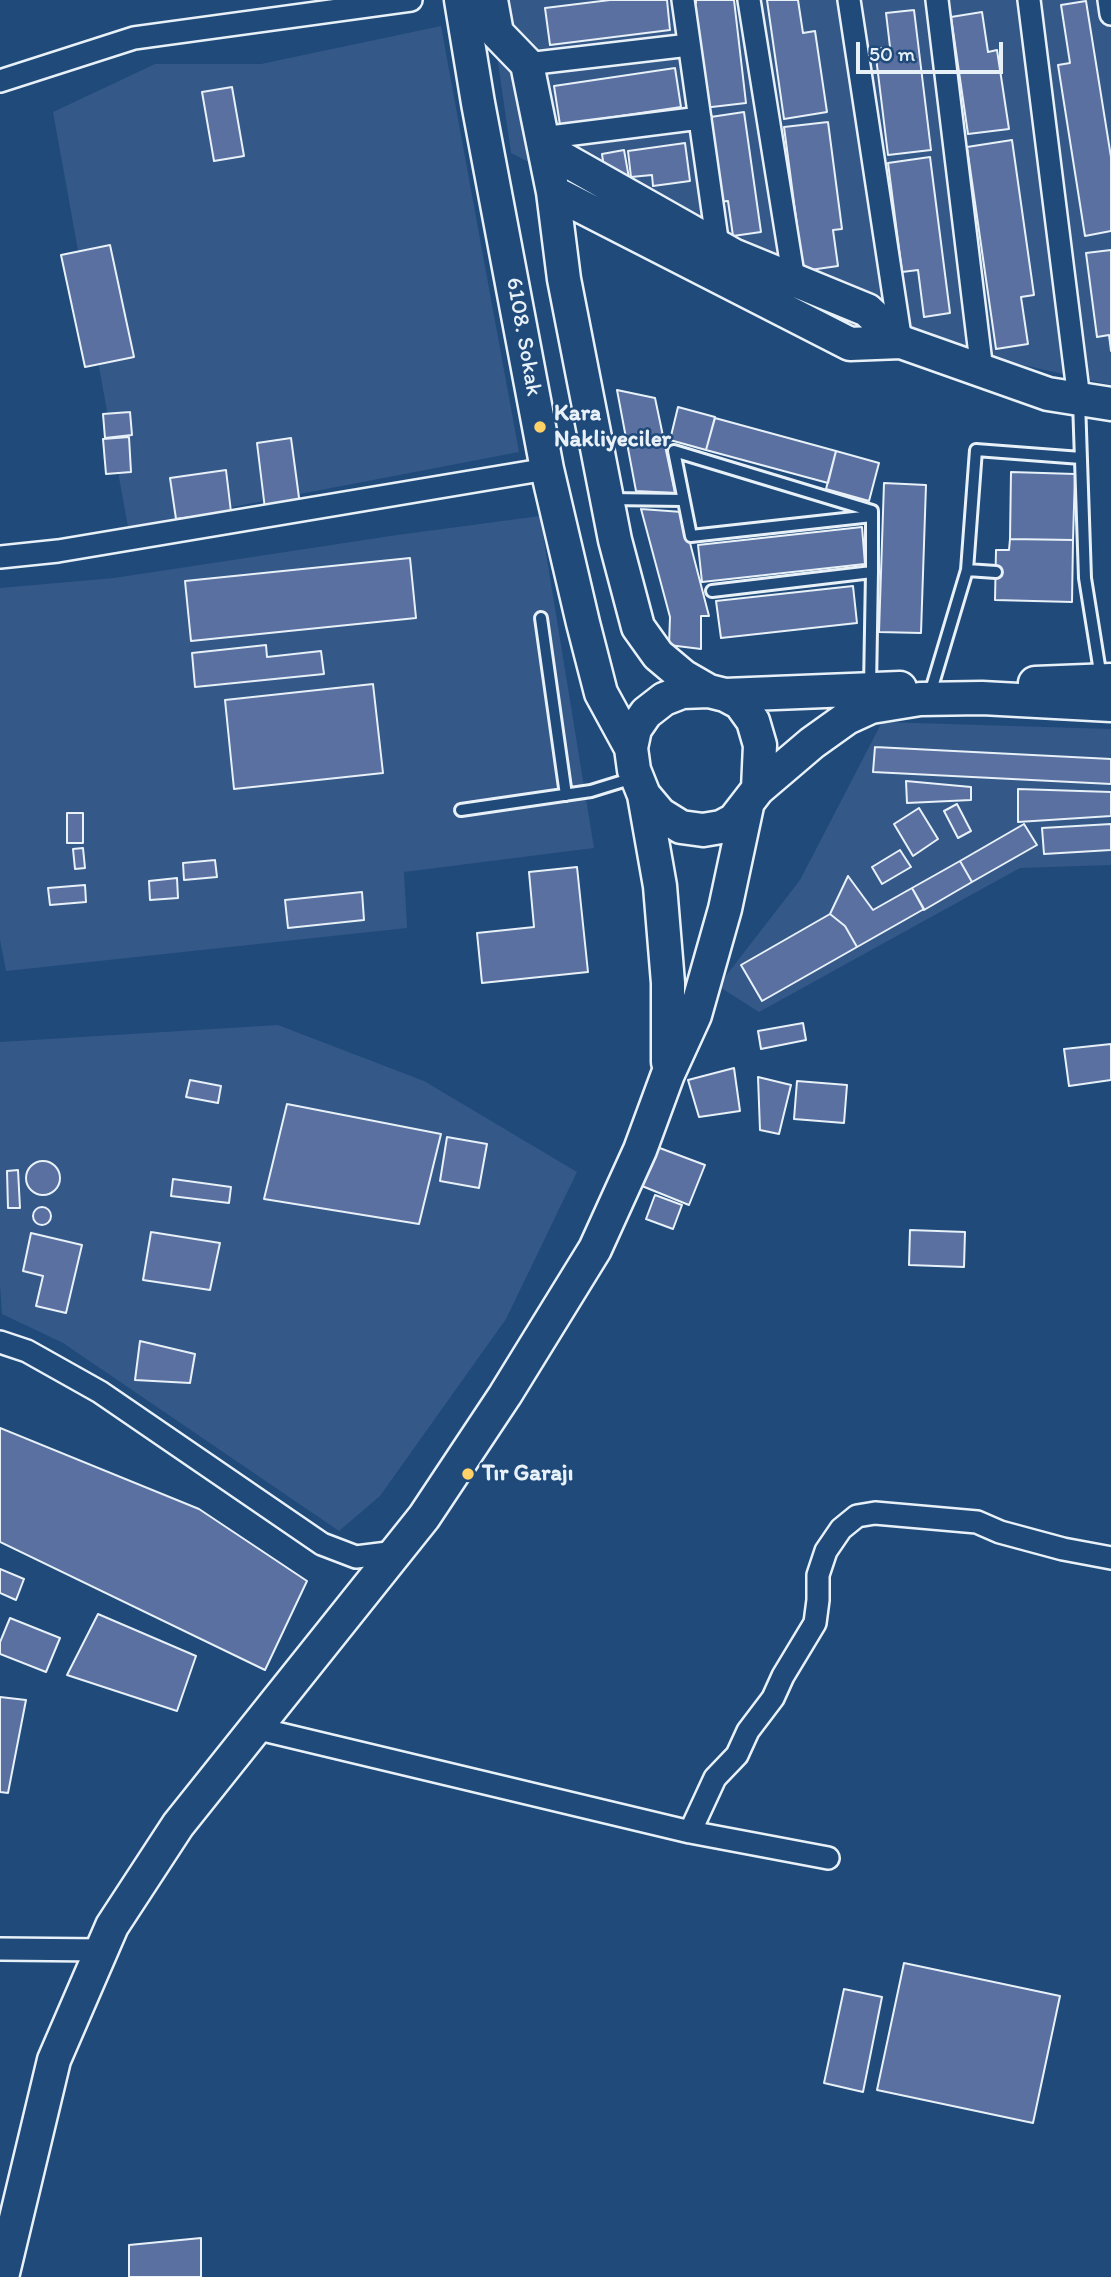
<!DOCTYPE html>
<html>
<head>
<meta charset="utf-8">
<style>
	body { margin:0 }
	#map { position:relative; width:1111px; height:2277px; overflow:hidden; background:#1f4a7a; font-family:Itim,sans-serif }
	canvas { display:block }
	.scale { position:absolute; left:856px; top:42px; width:147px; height:32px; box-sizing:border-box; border:4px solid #e8f1f8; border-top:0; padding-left:9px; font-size:21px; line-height:24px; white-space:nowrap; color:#e8f1f8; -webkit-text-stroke:5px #1f4a7a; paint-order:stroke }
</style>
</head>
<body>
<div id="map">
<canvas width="1111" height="2277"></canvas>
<div class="scale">50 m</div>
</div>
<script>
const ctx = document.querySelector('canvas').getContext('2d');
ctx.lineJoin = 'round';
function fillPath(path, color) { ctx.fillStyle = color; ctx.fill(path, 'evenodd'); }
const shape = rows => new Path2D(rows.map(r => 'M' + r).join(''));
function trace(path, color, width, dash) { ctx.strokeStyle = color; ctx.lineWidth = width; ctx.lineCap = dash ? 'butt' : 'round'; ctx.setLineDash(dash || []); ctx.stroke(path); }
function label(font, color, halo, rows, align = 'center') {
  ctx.font = font + ' Itim,sans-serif'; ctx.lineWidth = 5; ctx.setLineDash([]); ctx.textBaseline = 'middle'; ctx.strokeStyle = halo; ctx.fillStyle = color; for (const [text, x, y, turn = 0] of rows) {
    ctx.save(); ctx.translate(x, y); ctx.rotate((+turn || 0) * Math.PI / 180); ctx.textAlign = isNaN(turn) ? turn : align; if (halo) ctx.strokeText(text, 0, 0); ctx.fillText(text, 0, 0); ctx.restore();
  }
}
const built = shape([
	[489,0,1111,0,1111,385,847,325,511,153],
	[441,26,519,452,128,527,53,112,155,64,261,64],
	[540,516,594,848,404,872,407,928,6,971,0,940,0,588,114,578,397,535],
	[882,722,1111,729,1111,865,1020,868,759,1012,718,986,800,880],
	[278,1025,424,1081,577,1172,506,1319,380,1496,339,1531,63,1343,2,1314,0,1285,0,1042]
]);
const building = shape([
	[610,0,667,0,670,30,550,45,545,8,610,0],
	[696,0,734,0,746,103,703,108,691,5,696,3,696,0],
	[767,0,798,0,803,33,815,31,827,112,784,119,767,0],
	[1086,1,1111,157,1111,231,1085,236,1058,65,1070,63,1061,5,1086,1],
	[914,10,931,150,888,155,875,49,890,47,886,13,914,10],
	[982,12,988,52,997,50,1009,129,968,134,951,17,982,12],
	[675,68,681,107,560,125,554,86,675,68],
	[232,87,244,156,214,161,202,92,232,87],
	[744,112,761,232,733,236,728,201,716,202,704,118,744,112],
	[828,122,842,229,833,230,838,266,803,271,784,127,828,122],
	[1012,140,1034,295,1021,297,1028,344,996,349,967,147,1012,140],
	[685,143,690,181,653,186,652,175,631,177,628,151,685,143],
	[624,150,629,178,606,182,602,154,624,150],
	[930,157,950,313,924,317,918,270,902,272,888,163,930,157],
	[110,245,134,357,85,367,61,255,110,245],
	[1111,250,1111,351,1109,335,1097,337,1086,253,1111,250],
	[617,390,655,398,675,493,636,491,617,390],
	[678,407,715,417,706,450,670,440,678,407],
	[130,412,132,435,105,438,103,414,130,412],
	[715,418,836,451,828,483,706,450,715,418],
	[129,437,131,472,106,474,103,439,129,437],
	[291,438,300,505,265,509,257,443,291,438],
	[836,451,879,463,869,501,826,489,836,451],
	[226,470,231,512,176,519,170,478,226,470],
	[1011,472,1075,474,1073,540,1010,539,1011,472],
	[884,483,926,485,921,633,879,632,884,483],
	[641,509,682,512,709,616,701,616,701,649,669,645,670,617,641,509],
	[862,527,865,564,702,582,698,545,862,527],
	[1010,539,1073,540,1072,602,995,600,996,550,1009,550,1010,539],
	[410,558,416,618,191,641,185,581,410,558],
	[853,586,857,623,721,638,716,601,853,586],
	[266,645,267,657,321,651,324,674,195,687,192,653,266,645],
	[373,684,383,773,234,789,225,700,373,684],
	[875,747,1111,759,1111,784,873,772,875,747],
	[906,781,971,787,971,800,907,803,906,781],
	[1018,789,1111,792,1111,816,1018,822,1018,789],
	[957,804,971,831,958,838,944,811,957,804],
	[919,808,938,839,913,856,894,824,919,808],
	[67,813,83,813,83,843,67,843,67,813],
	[1024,824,1037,845,972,882,960,861,1024,824],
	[1111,824,1111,850,1044,854,1042,828,1111,824],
	[83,848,85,868,75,869,73,849,83,848],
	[900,850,911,867,882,884,872,867,900,850],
	[215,860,217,877,184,880,183,863,215,860],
	[960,861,972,882,924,910,912,888,960,861],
	[577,867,588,972,482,983,477,933,534,927,529,872,577,867],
	[848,876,873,910,912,888,924,909,857,947,845,926,830,914,848,876],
	[177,878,178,898,150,900,149,881,177,878],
	[85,885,86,902,50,905,48,888,85,885],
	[362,892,364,920,288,928,285,900,362,892],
	[830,914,845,926,857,947,762,1001,741,965,830,914],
	[803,1023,806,1040,761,1049,758,1031,803,1023],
	[1111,1044,1111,1080,1069,1086,1064,1049,1111,1044],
	[734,1068,740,1111,699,1117,688,1080,734,1068],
	[758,1077,791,1085,779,1134,760,1130,758,1077],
	[190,1080,221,1086,218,1103,186,1097,190,1080],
	[797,1081,847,1085,844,1123,794,1119,797,1081],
	[287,1104,441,1134,419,1224,264,1199,287,1104],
	[447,1137,487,1144,479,1188,440,1181,447,1137],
	[657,1147,705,1165,689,1205,642,1186,657,1147],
	'26 1178a17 17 0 1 1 34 0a17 17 0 1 1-34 0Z',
	[18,1170,20,1208,8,1208,7,1171,18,1170],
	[173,1179,231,1187,229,1203,171,1196,173,1179],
	[655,1195,682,1205,673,1229,646,1219,655,1195],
	'33 1216a9 9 0 1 1 18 0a9 9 0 1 1-18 0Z',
	[910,1230,965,1232,964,1267,909,1265,910,1230],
	[151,1232,220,1243,210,1290,143,1280,151,1232],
	[31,1233,82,1245,66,1313,36,1306,43,1276,23,1271,31,1233],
	[140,1341,195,1354,190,1383,135,1380,140,1341],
	[0,1428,199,1509,307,1581,265,1670,0,1542,0,1428],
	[0,1569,24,1579,16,1600,0,1593,0,1569],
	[98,1614,196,1656,177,1711,67,1675,98,1614],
	[10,1618,60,1638,46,1672,0,1654,0,1642,10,1618],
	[0,1697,26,1700,8,1793,0,1792,0,1697],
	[904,1963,1060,1996,1033,2123,877,2090,904,1963],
	[844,1989,882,1997,863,2092,824,2083,844,1989],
	[201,2238,201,2277,129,2277,129,2245,201,2238]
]);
const lane = shape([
	[1079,401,1085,578,1101,678],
	[609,499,683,500],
	[967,570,976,450,1081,458],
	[712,591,872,572],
	[541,618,566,795],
	[870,687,872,572,872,511,674,451,691,536,872,516],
	[932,687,967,570,996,572],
	[461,810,591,791,633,778]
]);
const street = shape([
	[683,0,718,246],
	[749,0,794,280],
	[849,0,901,342],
	[937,0,982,371],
	[1029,0,1079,399],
	[1109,0,1111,14],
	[527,64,689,45],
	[0,81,134,38,411,0],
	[542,138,700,118],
	[0,557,58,551,547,469],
	[0,1342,27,1351,100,1392,322,1544,356,1557,396,1552],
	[255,1728,690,1832,828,1858],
	[690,1832,715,1778,737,1755,748,1731,773,1698,783,1676,815,1623,818,1600,818,1575,826,1551,841,1529,857,1516,875,1513,977,1522,1000,1532,1063,1549,1111,1558],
	[0,1949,102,1950]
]);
const secondary = shape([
	[461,0,478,103,547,469,583,623,601,693,631,748],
	[491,0,497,33,527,64,553,192,564,279,615,540,638,627,658,655,683,676,709,691],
	[544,148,733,255,867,310,901,342],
	[553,192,850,344,901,342,1048,394,1111,404],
	[1035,683,1111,680],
	[725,695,900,688],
	[644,795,660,814,681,827,703,830,721,827,734,820,758,789,812,743,847,718,871,707,920,699,982,698,1111,705],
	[668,1062,668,983,660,886,644,795,634,770,631,748,635,729,646,713,664,699,682,692,709,691,725,695,740,703,753,721,760,745,758,789],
	[2,2277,54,2060,112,1926,178,1825,424,1517,505,1395,595,1249,640,1150,668,1074,695,1015,725,909,747,806]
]);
const markers = [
	[540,427,7,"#ffd166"],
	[468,1474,7,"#ffd166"]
];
const streetNames = [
	["6108. Sokak",523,337,80]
];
const poiNames = [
	["Kara",554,414],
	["Nakliyeciler",554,440],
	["Tır Garajı",482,1474]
];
fillPath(built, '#345888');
fillPath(building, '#5970a1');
trace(building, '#e8f1f8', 2);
trace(lane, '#e8f1f8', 16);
trace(street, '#e8f1f8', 26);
trace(secondary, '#e8f1f8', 37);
trace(lane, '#1f4a7a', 10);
trace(street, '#1f4a7a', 21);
trace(secondary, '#1f4a7a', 32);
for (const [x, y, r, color] of markers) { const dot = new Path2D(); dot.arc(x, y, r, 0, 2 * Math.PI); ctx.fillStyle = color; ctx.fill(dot); trace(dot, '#1f4a7a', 2.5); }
label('23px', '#e8f1f8', '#1f4a7a', streetNames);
label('bold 23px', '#e8f1f8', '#1f4a7a', poiNames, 'left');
</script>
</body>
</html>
